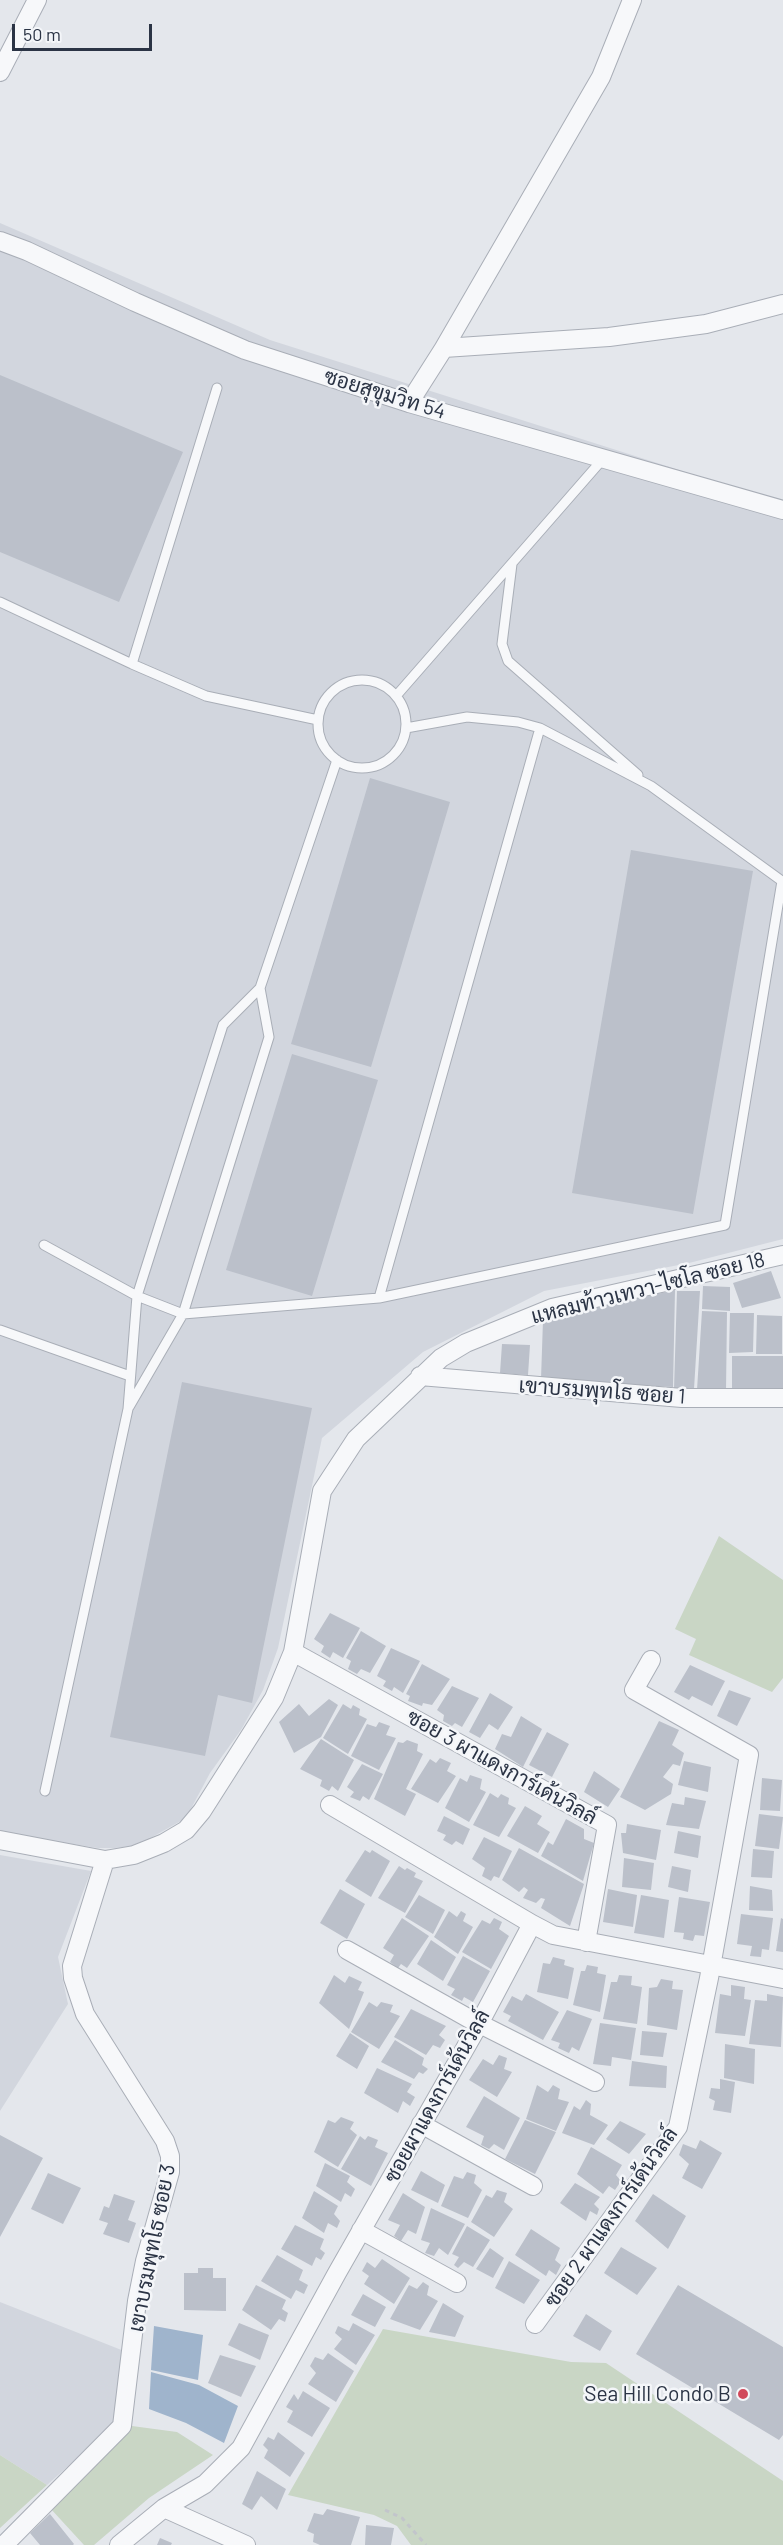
<!DOCTYPE html>
<html>
<head>
<meta charset="utf-8">
<style>
	body { margin:0 }
	#map { position:relative; width:783px; height:2545px; overflow:hidden; background:#e4e7ec; font-family:Barlow,sans-serif }
	canvas { display:block }
	.scale { position:absolute; left:12px; top:24px; width:140px; height:27px; box-sizing:border-box; border:3px solid #2b3445; border-top:0; padding-left:8px; font-size:18px; line-height:21px; white-space:nowrap; color:#2b3445; -webkit-text-stroke:4px #f4f6f9; paint-order:stroke }
</style>
</head>
<body>
<div id="map">
<canvas width="783" height="2545"></canvas>
<div class="scale">50 m</div>
</div>
<script>
const ctx = document.querySelector('canvas').getContext('2d');
ctx.lineJoin = 'round';
function fillPath(path, color) { ctx.fillStyle = color; ctx.fill(path, 'evenodd'); }
const shape = rows => new Path2D(rows.map(r => 'M' + r).join(''));
function trace(path, color, width, dash) { ctx.strokeStyle = color; ctx.lineWidth = width; ctx.lineCap = dash ? 'butt' : 'round'; ctx.setLineDash(dash || []); ctx.stroke(path); }
function label(font, color, halo, rows, align = 'center') {
  ctx.font = font + ' Barlow,Sarabun,sans-serif'; ctx.lineWidth = 5; ctx.setLineDash([]); ctx.textBaseline = 'middle'; ctx.strokeStyle = halo; ctx.fillStyle = color; for (const [text, x, y, turn = 0] of rows) {
    ctx.save(); ctx.translate(x, y); ctx.rotate((+turn || 0) * Math.PI / 180); ctx.textAlign = isNaN(turn) ? turn : align; if (halo) ctx.strokeText(text, 0, 0); ctx.fillText(text, 0, 0); ctx.restore();
  }
}
const built = shape([
	[0,223,270,340,783,503,783,1239,689,1263,544,1291,423,1352,322,1438,278,1648,263,1690,241,1730,210,1773,186,1818,147,1840,131,1846,115,1848,98,1848,0,1833],
	[0,1855,91,1871,58,1957,68,2004,0,2111],
	[0,2302,124,2351,115,2424,47,2485,0,2455]
]);
const green = shape([
	[719,1536,783,1580,783,1678,772,1692,689,1655,696,1639,675,1629],
	[383,2329,571,2362,606,2363,783,2481,783,2545,411,2545,397,2526,374,2515,288,2495],
	[132,2426,177,2432,213,2455,149,2498,94,2545,84,2545,50,2508],
	[0,2455,47,2485,0,2528]
]);
const water = shape([
	[154,2326,203,2335,198,2380,151,2370],
	[151,2372,199,2385,238,2406,224,2443,186,2423,149,2409]
]);
const building = shape([
	[0,375,183,452,119,602,0,552],
	[370,778,450,802,371,1067,291,1044],
	[631,850,753,871,693,1214,572,1193],
	[292,1054,378,1080,312,1296,226,1270],
	[771,1271,781,1298,742,1308,733,1283],
	[703,1286,730,1287,730,1311,702,1309],
	[675,1290,673,1387,541,1379,543,1320],
	[677,1291,700,1291,694,1389,674,1389],
	[702,1311,727,1312,726,1391,697,1390],
	[730,1313,754,1313,753,1352,729,1353],
	[757,1315,782,1316,782,1354,756,1354],
	[502,1344,530,1345,528,1375,500,1373],
	[732,1356,783,1356,783,1388,732,1388],
	[182,1382,312,1408,252,1703,218,1695,205,1756,110,1737],
	[330,1613,360,1628,343,1658,333,1652,330,1658,321,1652,324,1646,314,1639],
	[361,1631,386,1646,370,1673,361,1669,357,1674,348,1669,351,1661,346,1658],
	[391,1648,420,1661,403,1693,394,1687,392,1691,383,1686,386,1681,377,1676],
	[422,1664,450,1679,432,1705,423,1703,422,1706,408,1701,410,1696,406,1694],
	[690,1665,725,1681,712,1706,692,1696,689,1700,674,1692],
	[452,1686,479,1698,462,1727,455,1723,452,1726,443,1721,444,1715,437,1710],
	[729,1690,751,1698,737,1726,717,1716],
	[490,1693,513,1707,498,1730,489,1724,480,1738,469,1732],
	[329,1699,338,1705,321,1737,294,1753,279,1722,299,1704,309,1716],
	[343,1704,351,1709,353,1705,360,1709,359,1715,367,1719,348,1754,323,1738],
	[521,1716,542,1729,523,1767,495,1749,502,1734,511,1737],
	[659,1721,679,1730,672,1745,684,1753,680,1766,673,1764,663,1777,673,1784,671,1794,645,1810,620,1797],
	[379,1722,390,1726,386,1735,396,1738,379,1770,351,1756,367,1724,376,1727],
	[547,1732,569,1744,552,1777,529,1765],
	[321,1739,354,1760,338,1791,332,1786,329,1791,320,1786,322,1780,300,1769],
	[407,1740,418,1744,417,1751,423,1754,406,1789,416,1794,405,1816,374,1799,398,1742,403,1743],
	[440,1758,451,1763,447,1771,456,1776,438,1803,411,1789,430,1759,436,1763],
	[684,1761,711,1767,708,1792,678,1785],
	[362,1764,383,1774,369,1800,363,1796,360,1801,350,1797,354,1792,347,1787],
	[594,1771,620,1789,608,1807,584,1792],
	[470,1775,482,1779,480,1789,486,1792,469,1822,445,1808,460,1778,467,1782],
	[762,1778,782,1780,780,1811,760,1810],
	[490,1793,498,1798,501,1794,509,1798,508,1804,516,1808,499,1837,473,1825],
	[685,1797,706,1801,699,1829,666,1825,672,1803,684,1805],
	[525,1806,542,1816,537,1824,550,1832,538,1853,507,1836],
	[759,1814,783,1817,779,1849,755,1846],
	[444,1816,470,1829,463,1845,456,1841,452,1845,443,1840,446,1835,437,1831],
	[566,1819,584,1829,584,1839,594,1843,583,1881,541,1856,548,1842,553,1845],
	[627,1824,661,1830,656,1860,623,1853,621,1833,626,1833],
	[678,1831,701,1836,698,1858,674,1853],
	[484,1837,512,1851,499,1878,494,1876,491,1881,482,1876,485,1868,472,1859],
	[519,1848,584,1884,570,1926,541,1908,545,1899,541,1898,536,1903,523,1898,528,1890,524,1887,519,1892,502,1880],
	[753,1849,774,1851,772,1878,751,1877],
	[365,1850,370,1853,372,1850,390,1861,371,1897,345,1881],
	[624,1858,654,1863,651,1890,622,1887],
	[399,1866,405,1870,407,1868,416,1873,414,1877,423,1881,405,1913,378,1898],
	[672,1866,691,1870,688,1892,668,1887],
	[750,1886,772,1890,773,1911,749,1910],
	[340,1889,365,1904,347,1939,320,1923],
	[608,1889,637,1895,633,1927,603,1922],
	[419,1895,445,1910,433,1934,405,1917],
	[641,1895,669,1900,664,1938,634,1933],
	[679,1897,710,1902,704,1936,695,1935,693,1941,683,1939,684,1933,674,1932],
	[449,1911,457,1917,461,1911,466,1914,463,1921,473,1927,458,1954,434,1937],
	[741,1914,773,1918,769,1950,762,1949,761,1957,750,1956,752,1946,737,1944],
	[402,1918,429,1936,407,1968,401,1964,398,1968,390,1962,394,1955,383,1948],
	[494,1918,502,1922,499,1929,509,1936,491,1969,462,1952,482,1920,490,1924],
	[781,1918,783,1919,783,1952,776,1951],
	[431,1940,456,1957,443,1981,417,1964],
	[463,1956,490,1971,473,2002,464,1997,462,2001,451,1995,455,1989,447,1985],
	[553,1957,565,1960,564,1965,574,1968,568,1999,537,1992,543,1963,550,1964],
	[587,1965,598,1967,597,1973,606,1975,600,2012,573,2005,581,1971,585,1971],
	[334,1975,345,1983,349,1976,362,1982,358,1990,364,1992,349,2029,319,2003],
	[619,1975,632,1976,631,1985,642,1987,637,2024,603,2019,611,1982,617,1982],
	[661,1979,673,1981,672,1989,683,1990,677,2030,647,2025,649,1988,657,1987],
	[731,1985,745,1987,744,1999,751,2000,745,2036,715,2033,720,1994,731,1996],
	[526,1994,559,2012,543,2040,508,2021,511,2016,503,2012,512,1996,522,2001],
	[767,1994,783,1997,781,2047,749,2044,755,2000,767,2001],
	[369,2002,377,2007,381,2002,393,2005,390,2012,400,2016,379,2049,351,2032],
	[411,2009,446,2026,439,2035,445,2040,440,2048,433,2045,426,2055,394,2037],
	[567,2010,592,2019,579,2051,572,2047,569,2053,558,2048,560,2043,551,2040],
	[600,2023,636,2028,631,2060,612,2057,611,2066,593,2064],
	[642,2031,667,2033,663,2057,640,2055],
	[350,2033,369,2046,357,2069,336,2056],
	[395,2040,424,2058,422,2065,428,2069,423,2074,419,2072,414,2079,381,2062],
	[725,2044,755,2049,754,2084,724,2078],
	[499,2055,507,2058,504,2069,512,2072,497,2097,469,2080,483,2059,493,2065],
	[632,2061,667,2066,666,2088,629,2086],
	[377,2068,412,2084,407,2092,415,2097,410,2106,403,2101,398,2113,364,2093],
	[720,2079,735,2082,731,2113,713,2110,715,2101,709,2098,711,2088,720,2089],
	[537,2085,548,2092,553,2085,560,2089,558,2099,569,2102,556,2131,526,2119],
	[484,2096,520,2118,504,2150,494,2144,489,2149,481,2145,484,2136,466,2127],
	[586,2100,591,2104,590,2115,608,2125,594,2145,562,2133,574,2106,580,2110],
	[341,2117,354,2122,350,2129,357,2135,338,2167,314,2152,328,2120,335,2123],
	[525,2120,556,2132,535,2174,505,2159],
	[620,2121,646,2134,629,2154,606,2139],
	[0,2135,43,2158,0,2237],
	[360,2136,365,2140,368,2136,378,2140,375,2147,388,2153,371,2186,341,2169],
	[700,2140,722,2153,702,2189,682,2178,689,2164,679,2155,683,2144,696,2149],
	[591,2147,622,2165,616,2175,621,2181,615,2190,609,2186,603,2194,577,2174],
	[325,2163,350,2176,347,2182,355,2189,351,2197,345,2193,341,2202,316,2186],
	[421,2171,445,2185,438,2203,411,2190],
	[467,2172,476,2175,474,2183,482,2190,468,2218,441,2206,454,2176,463,2179],
	[48,2173,81,2188,63,2224,31,2209],
	[575,2183,600,2197,594,2204,599,2209,597,2215,590,2211,586,2221,560,2203],
	[497,2190,507,2193,504,2202,513,2209,494,2237,471,2222,486,2195,492,2198],
	[314,2191,338,2206,334,2214,340,2221,337,2228,328,2223,324,2233,302,2218],
	[403,2193,425,2207,416,2234,408,2230,401,2241,394,2236,400,2225,388,2220],
	[114,2194,135,2201,128,2220,136,2223,129,2243,103,2234,108,2223,99,2220,104,2206,109,2208],
	[653,2194,686,2216,668,2249,635,2221],
	[431,2208,465,2224,448,2255,439,2248,434,2256,425,2253,430,2243,421,2240],
	[295,2225,324,2239,320,2249,325,2253,321,2260,316,2257,312,2266,281,2249],
	[467,2226,490,2240,473,2267,464,2262,458,2268,454,2265,459,2257,452,2254],
	[531,2229,560,2248,555,2260,561,2265,556,2275,549,2270,546,2276,515,2255],
	[621,2247,657,2268,637,2295,604,2273],
	[490,2248,504,2258,493,2278,476,2269],
	[277,2255,303,2270,299,2280,308,2285,304,2294,296,2290,291,2299,261,2281],
	[382,2259,410,2278,394,2304,364,2284,369,2276,362,2271,367,2262,375,2268],
	[509,2261,540,2280,524,2304,495,2288],
	[198,2268,213,2268,213,2278,226,2278,226,2311,184,2310,184,2273,198,2273],
	[423,2282,429,2286,427,2295,438,2301,420,2330,390,2319,409,2285,417,2289],
	[256,2285,286,2300,282,2309,288,2313,285,2322,279,2319,271,2330,242,2310],
	[678,2285,783,2347,783,2435,779,2440,636,2354],
	[363,2294,386,2307,375,2327,351,2315],
	[443,2303,464,2316,455,2337,429,2332],
	[586,2314,612,2331,600,2351,573,2336],
	[239,2323,269,2335,260,2360,228,2345],
	[353,2323,375,2335,356,2365,334,2349,342,2339,335,2333,338,2326,349,2331],
	[328,2353,354,2371,336,2402,308,2384,316,2373,310,2366,315,2357,323,2360],
	[220,2355,256,2366,241,2397,208,2383],
	[303,2391,330,2408,312,2437,287,2422,293,2411,286,2407,294,2394,298,2400],
	[278,2432,305,2453,290,2477,264,2458,268,2450,263,2445,268,2437,274,2440],
	[257,2471,286,2489,277,2510,261,2496,252,2510,242,2504],
	[327,2509,360,2517,351,2545,320,2545,313,2542,314,2534,307,2531,314,2513,323,2515],
	[50,2514,74,2544,73,2545,40,2545,30,2533],
	[366,2525,394,2528,391,2545,365,2545],
	[160,2538,172,2543,171,2545,157,2545]
]);
const path = shape([
	[385,2510,402,2518,426,2545]
]);
const service = shape([
	[512,564,502,644,508,661,638,775],
	[0,602,132,664,206,696,318,720],
	[132,664,217,388],
	'318 724a44 44 0 1 1 88 0a44 44 0 1 1-88 0Z',
	[396,696,602,460],
	[44,1245,137,1296,183,1314,379,1298,540,728],
	[379,1298,725,1225,782,881,651,786,540,728,518,722,467,717,406,728],
	[0,1330,130,1376],
	[129,1407,183,1314,269,1037,260,988],
	[45,1791,128,1409,137,1296,223,1025,260,988,337,760]
]);
const minor = shape([
	[0,72,37,0],
	[0,241,27,251,135,302,245,350,409,403,783,510],
	[444,348,601,77,632,0],
	[409,403,444,348,609,337,706,324,783,304],
	[420,1376,682,1398,783,1398],
	[293,1652,607,1825,586,1942],
	[330,1805,532,1924],
	[0,1840,105,1860,134,1855,164,1843,186,1830,202,1811,274,1698,293,1652,322,1491,356,1439,441,1358,466,1343,552,1308,783,1255],
	[347,1950,468,2018,595,2082],
	[421,2124,533,2186],
	[361,2230,457,2283],
	[535,2324,678,2127,709,1978,749,1755,634,1690,651,1660],
	[164,2508,246,2545],
	[4,2545,122,2426,137,2301,145,2261,170,2172,170,2156,165,2141,85,2014,73,1978,72,1966,105,1860],
	[119,2545,164,2508,205,2484,241,2448,337,2273,479,2024,532,1924,553,1935,783,1979]
]);
const markers = [
	[743,2394,6,"#d1495b"]
];
const streetNames = [
	["ซอยสุขุมวิท 54",385,394,17],
	["แหลมท้าวเทวา-ไซโล ซอย 18",648,1288,-14],
	["เขาบรมพุทโธ ซอย 1",602,1391,4],
	["ซอย 3 ผาแดงการ์เด้นวิลล์",502,1767,29],
	["ซอยผาแดงการ์เด้นวิลล์",437,2096,-61],
	["ซอย 2 ผาแดงการ์เด้นวิลล์",611,2217,-55],
	["เขาบรมพุทโธ ซอย 3",152,2248,-79]
];
const poiNames = [
	["Sea Hill Condo B",731,2394]
];
fillPath(built, '#d2d6de');
fillPath(green, '#c9d6c5');
fillPath(water, '#9fb4cc');
fillPath(building, '#bbc0ca');
trace(service, '#a9aeb7', 11);
trace(minor, '#a9aeb7', 20);
trace(path, '#c2c5cb', 3, [4.5, 4.5]);
trace(service, '#f7f8fa', 9);
trace(minor, '#f7f8fa', 18);
for (const [x, y, r, color] of markers) { const dot = new Path2D(); dot.arc(x, y, r, 0, 2 * Math.PI); ctx.fillStyle = color; ctx.fill(dot); trace(dot, '#f4f6f9', 2); }
label('21px', '#2b3445', '#f4f6f9', streetNames);
label('21px', '#2b3445', '#f4f6f9', poiNames, 'right');
</script>
</body>
</html>
